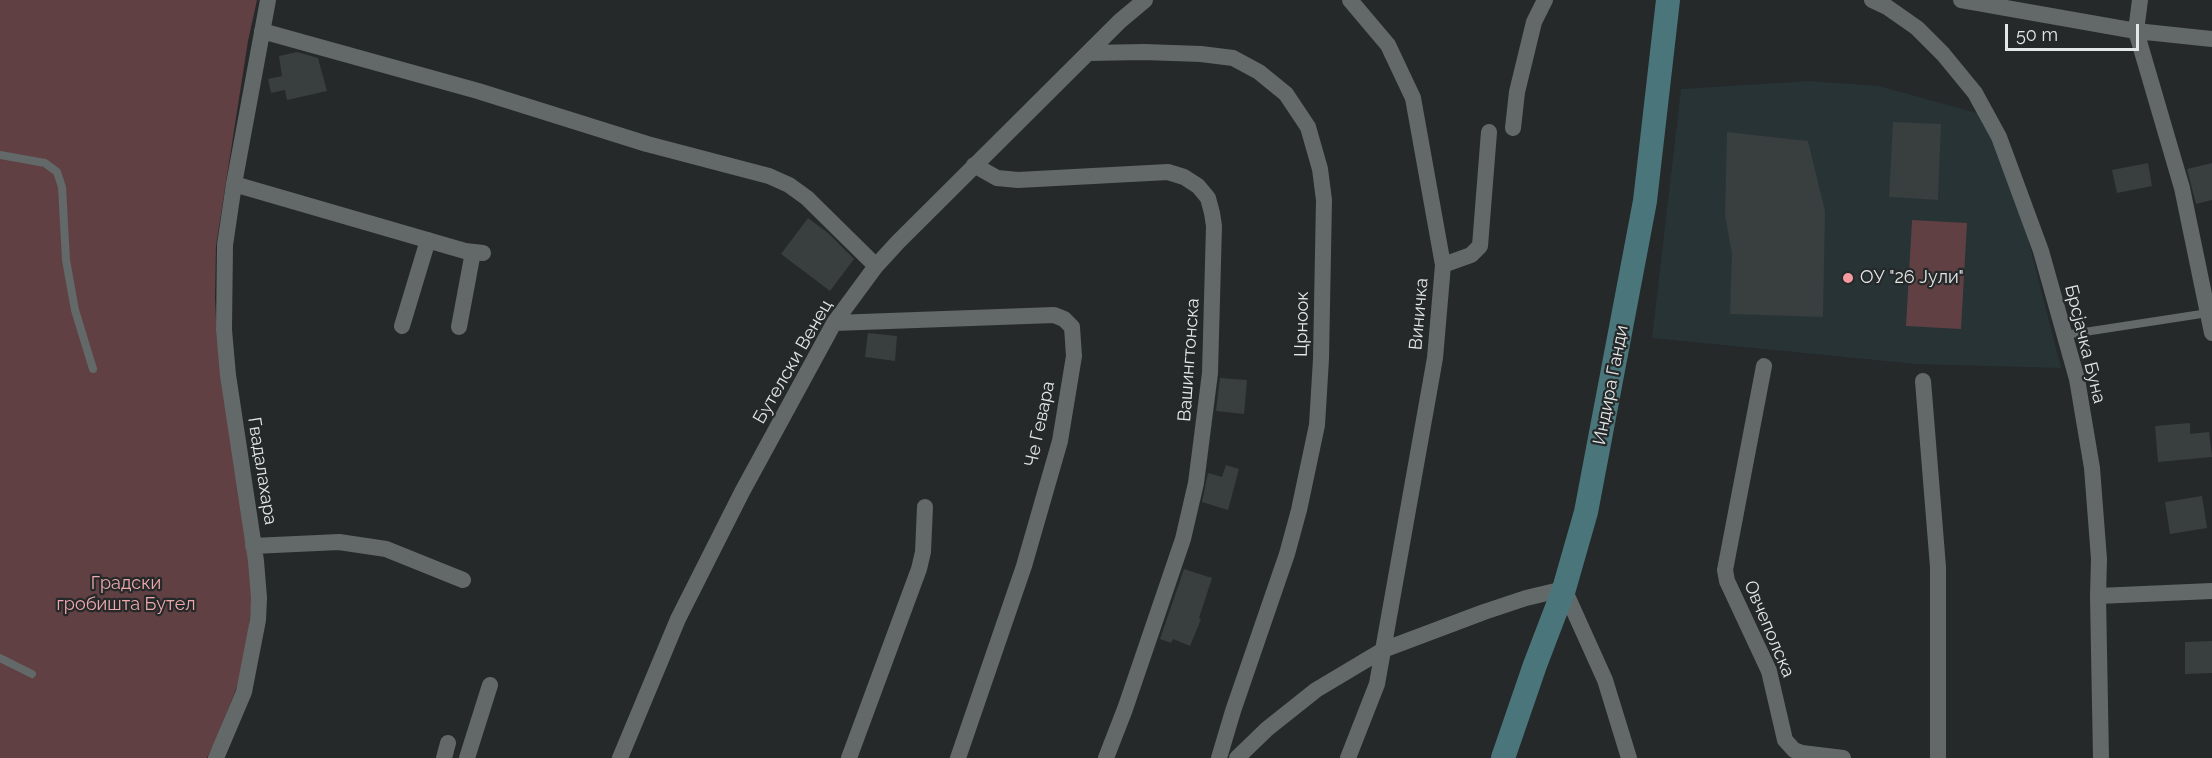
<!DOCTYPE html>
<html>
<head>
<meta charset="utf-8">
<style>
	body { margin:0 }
	#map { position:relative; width:2212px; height:758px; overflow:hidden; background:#25292a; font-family:Raleway,sans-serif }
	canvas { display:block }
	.scale { position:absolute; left:2005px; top:24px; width:134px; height:27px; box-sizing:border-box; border:3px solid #e4e7e7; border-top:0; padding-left:8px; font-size:18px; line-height:21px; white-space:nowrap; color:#e4e7e7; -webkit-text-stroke:4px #25292a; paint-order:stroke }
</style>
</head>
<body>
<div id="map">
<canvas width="2212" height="758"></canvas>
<div class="scale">50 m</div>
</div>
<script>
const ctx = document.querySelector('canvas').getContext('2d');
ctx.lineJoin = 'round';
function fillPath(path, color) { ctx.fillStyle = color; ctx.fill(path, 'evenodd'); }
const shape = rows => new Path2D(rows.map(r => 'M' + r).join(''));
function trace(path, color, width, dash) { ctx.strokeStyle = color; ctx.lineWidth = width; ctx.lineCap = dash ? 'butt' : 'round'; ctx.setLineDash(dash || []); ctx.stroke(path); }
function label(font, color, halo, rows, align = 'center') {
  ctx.font = font + ' Raleway,sans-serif'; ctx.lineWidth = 4.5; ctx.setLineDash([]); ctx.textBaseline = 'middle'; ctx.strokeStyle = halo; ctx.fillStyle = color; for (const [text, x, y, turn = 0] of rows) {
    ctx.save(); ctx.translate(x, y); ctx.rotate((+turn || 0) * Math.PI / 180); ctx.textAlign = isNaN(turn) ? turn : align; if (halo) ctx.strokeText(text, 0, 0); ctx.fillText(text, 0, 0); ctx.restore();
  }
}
const built = shape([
	[1809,81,1879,86,1984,115,2023,219,2061,368,1916,364,1652,338,1681,89]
]);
const green = shape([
	[0,0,257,0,248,41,216,246,215,298,217,340,249,545,252,597,245,667,216,739,207,758,0,758],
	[1912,220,1967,223,1961,329,1906,326]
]);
const building = shape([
	[297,52,318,58,327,91,287,100,285,90,271,93,268,79,282,76,279,56],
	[1893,122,1941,124,1938,200,1889,197],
	[1727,132,1808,141,1825,211,1823,317,1730,314,1732,254,1725,215],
	[2148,163,2152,186,2117,193,2112,170],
	[2212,163,2212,200,2196,204,2187,169],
	[808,218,828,233,854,259,830,291,781,254],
	[868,333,897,336,895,361,865,357],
	[1220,378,1247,380,1244,414,1216,411],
	[2190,423,2190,434,2209,432,2212,457,2158,462,2155,426],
	[1226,465,1239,469,1228,510,1202,502,1208,473,1222,477],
	[2202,496,2207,528,2170,534,2165,502],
	[1184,569,1212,578,1199,618,1201,619,1190,646,1173,639,1171,643,1160,639],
	[2212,641,2212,673,2185,674,2185,642]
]);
const lane = shape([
	[0,155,45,163,57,172,62,187,66,260,75,310,93,369],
	[2065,335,2208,313],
	[0,658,32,674]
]);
const street = shape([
	[1872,0,1887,7,1917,28,1943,54,1975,93,1999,137,2041,251,2077,379,2092,468,2099,559,2098,596,2101,758],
	[1961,0,2136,31,2212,39],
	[2140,0,2136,31,2182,188,2212,333],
	[262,31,478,91,647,144,769,176,789,185,807,198,876,266],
	[1088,53,1144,52,1201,54,1233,58,1259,72,1286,94,1308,127,1320,169,1324,200,1321,359,1317,425,1299,510,1287,554,1233,711,1219,758],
	[1513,128,1517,92,1534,22,1545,0],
	[974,165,997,178,1018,180,1168,172,1184,177,1198,186,1208,198,1212,213,1214,226,1210,373,1196,483,1183,539,1125,709,1106,758],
	[234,184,465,251,483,253],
	[1443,265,1471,255,1480,246,1489,132],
	[834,323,1054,315,1064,319,1072,327,1074,356,1060,441,1024,566,958,758],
	[402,326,428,240],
	[459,327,473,252],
	[1764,366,1725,570,1727,581,1769,671,1785,740,1794,750,1802,753,1843,758],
	[1923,381,1938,567,1938,758],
	[253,546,339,542,386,549,463,580],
	[2098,596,2212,591],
	[216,758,244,692,258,620,259,598,256,561,228,375,224,330,225,245,234,184,268,0],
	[444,758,448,743],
	[467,758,490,685],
	[620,758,678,619,742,492,834,323,876,266,898,242,1120,21,1145,0],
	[849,758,919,569,923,552,925,507],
	[1237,758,1267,729,1316,690,1383,650,1484,612,1526,598,1564,589,1605,680,1629,758],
	[1348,758,1377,684,1435,358,1443,265,1413,98,1388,45,1350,0]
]);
const secondary = shape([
	[1503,758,1535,665,1564,589,1586,512,1645,201,1668,0]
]);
const markers = [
	[1848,278,6,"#f49aa0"]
];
const poiNames = [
	["ОУ \"26 Јули\"",1860,278]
];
const streetNames = [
	["Виничка",1419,314,-85],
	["Црноок",1302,324,-89],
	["Брсјачка Буна",2085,344,76],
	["Вашингтонска",1189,360,-86],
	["Бутелски Венец",793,362,-60],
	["Индира Ганди",1611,385,-79],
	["Че Гевара",1040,424,-78],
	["Гвадалахара",262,471,81],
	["Овчеполска",1769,629,67]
];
const parkNames = [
	["Градски",126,584],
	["гробишта Бутел",126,605]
];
fillPath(built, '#273335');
fillPath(green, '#604042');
fillPath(building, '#393e3f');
trace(lane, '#636869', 8);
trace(street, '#636869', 16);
trace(secondary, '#4a767b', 24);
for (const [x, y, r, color] of markers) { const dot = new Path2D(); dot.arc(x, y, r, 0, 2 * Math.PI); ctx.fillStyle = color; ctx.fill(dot); trace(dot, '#25292a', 2); }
label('18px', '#e4e7e7', '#25292a', poiNames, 'left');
label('18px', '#e4e7e7', '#25292a', streetNames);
label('18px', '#efa8ac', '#25292a', parkNames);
</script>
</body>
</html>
